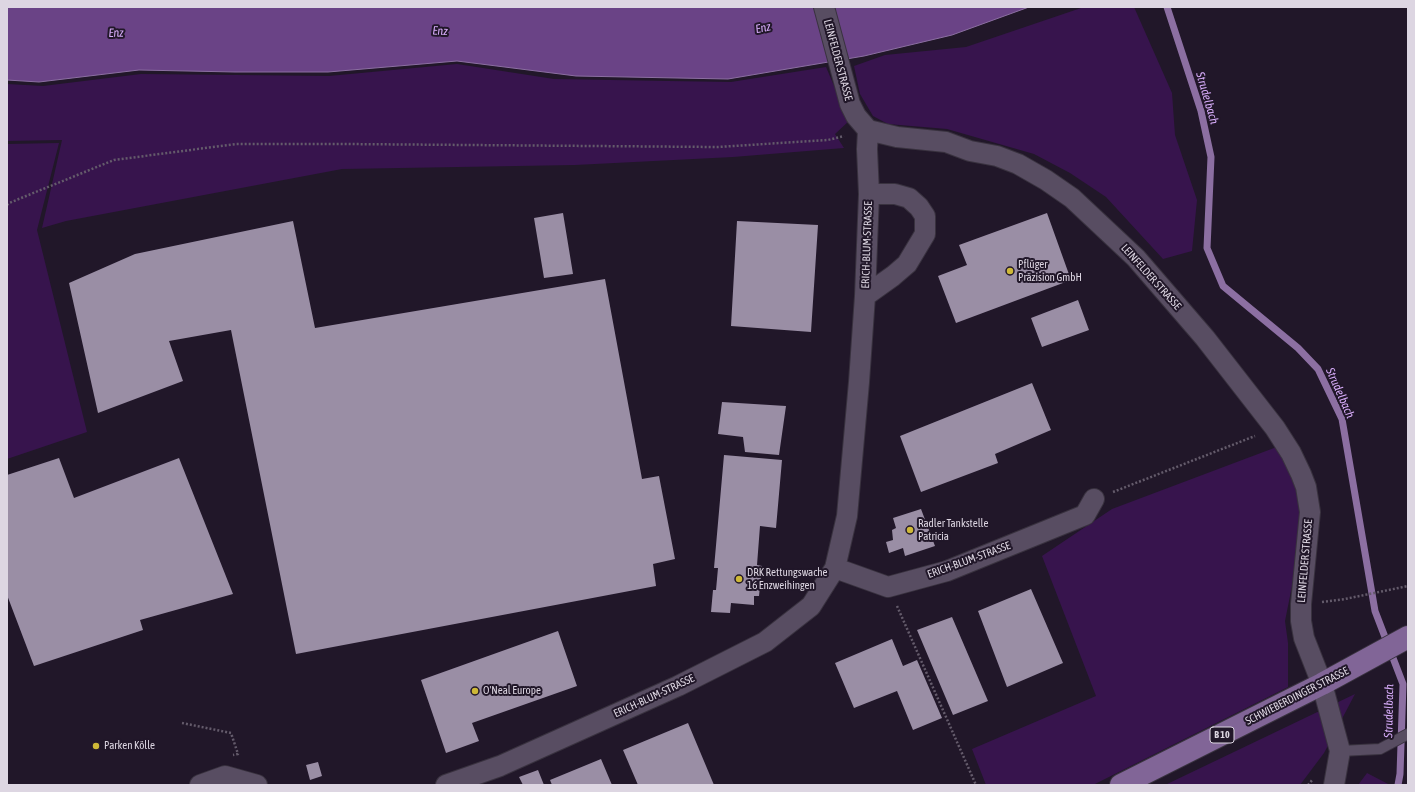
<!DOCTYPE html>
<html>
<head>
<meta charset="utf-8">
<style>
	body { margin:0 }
	#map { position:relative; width:1415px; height:792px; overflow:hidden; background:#211729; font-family:"Asap Condensed",sans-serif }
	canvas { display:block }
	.frame { position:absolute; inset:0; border:8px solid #ddd6e2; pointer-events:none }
</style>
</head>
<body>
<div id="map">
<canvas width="1415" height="792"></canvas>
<div class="frame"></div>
</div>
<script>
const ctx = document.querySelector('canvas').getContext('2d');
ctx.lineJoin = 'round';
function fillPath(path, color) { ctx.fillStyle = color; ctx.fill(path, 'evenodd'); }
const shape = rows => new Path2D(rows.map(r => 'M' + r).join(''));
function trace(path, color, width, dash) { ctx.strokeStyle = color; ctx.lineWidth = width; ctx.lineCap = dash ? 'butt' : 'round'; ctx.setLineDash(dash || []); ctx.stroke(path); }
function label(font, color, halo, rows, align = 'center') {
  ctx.font = font + ' "Asap Condensed",sans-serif'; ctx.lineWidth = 4; ctx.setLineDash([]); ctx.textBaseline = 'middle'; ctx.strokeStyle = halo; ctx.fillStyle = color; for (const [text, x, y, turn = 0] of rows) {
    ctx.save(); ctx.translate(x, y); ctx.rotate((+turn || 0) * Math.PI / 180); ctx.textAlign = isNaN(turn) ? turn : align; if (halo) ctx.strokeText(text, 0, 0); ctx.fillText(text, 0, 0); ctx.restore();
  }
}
const green = shape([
	[1084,7,1134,7,1172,93,1175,135,1197,200,1192,251,1163,259,1106,197,1070,173,1034,154,947,129,888,124,873,116,860,94,854,66,885,55,966,47],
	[457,64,554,79,668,81,731,82,826,67,849,121,835,134,844,148,733,157,575,165,342,169,66,221,42,228,62,140,7,141,7,84,43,86,141,74,329,76],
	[59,143,37,230,87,432,7,459,7,144],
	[1282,445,1293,477,1302,515,1293,581,1285,621,1288,643,1288,687,1093,785,986,785,972,749,1096,696,1042,556,1112,509],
	[1355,694,1324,753,1300,785,1165,785],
	[1367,773,1390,785,1358,785]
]);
const water = shape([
	[7,7,1029,7,952,35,864,56,728,79,576,76,457,61,328,72,235,72,139,70,39,82,7,80,7,7]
]);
const stream = shape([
	[1167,7,1201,111,1211,157,1207,248,1223,286,1298,348,1318,369,1342,419,1375,611,1403,684,1400,774,1398,785]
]);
const building = shape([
	[563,213,573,274,544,278,534,218],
	[1047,213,1071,280,956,323,938,276,967,265,959,245],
	[293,221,315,328,605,279,642,479,659,476,675,559,653,564,656,586,296,654,231,330,169,341,183,381,98,413,69,283,135,254],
	[737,221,818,225,811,332,731,326],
	[1078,300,1089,330,1042,347,1031,318],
	[1032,383,1051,430,995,454,998,463,921,492,900,436],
	[722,402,786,406,779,455,745,452,743,437,718,434],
	[724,455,782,460,776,528,760,526,757,565,762,566,759,596,754,596,754,605,731,603,730,613,711,612,713,590,716,590,718,568,714,568],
	[59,458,74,498,179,458,233,594,140,620,143,630,34,666,7,595,7,475],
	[921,509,935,546,905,556,903,548,889,553,886,542,893,540,892,530,896,528,893,518],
	[1031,589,1063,663,1007,687,978,611],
	[952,617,988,701,953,715,917,630],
	[558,631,577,686,472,723,479,741,446,753,421,680],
	[892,639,903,666,917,660,942,718,913,730,897,691,854,708,835,663],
	[688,723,714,785,638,785,623,750],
	[601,759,612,785,552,785,550,780],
	[318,762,322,776,310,780,306,765],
	[538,770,544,785,523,785,519,777]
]);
const path = shape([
	[7,205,9,203,114,160,236,144,344,144,717,147,828,140,844,136],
	[1113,492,1255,436],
	[1322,602,1345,599,1408,586],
	[897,606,976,785],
	[182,723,231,733,238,754,233,755],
	[1308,785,1313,779]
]);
const lane = shape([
	[1340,751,1380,749,1408,734]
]);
const street = shape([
	[824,7,850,104,856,116,868,130,897,137,946,142,970,151,997,156,1018,164,1046,180,1072,198,1136,258,1205,338,1275,428,1291,453,1301,474,1306,487,1310,512,1301,604,1301,621,1304,638,1322,684,1340,751,1334,785],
	[865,296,893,276,907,264,925,234,925,216,919,207,909,198,895,194,869,194],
	[835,568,888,587,947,571,1085,515,1094,499],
	[200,785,225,776,257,785],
	[446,785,500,766,678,686,765,642,811,606,835,568,847,516,859,382,865,296,869,194,867,149,868,130]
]);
const primary = shape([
	[1121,785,1322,684,1408,637]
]);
const markers = [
	[1010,271,4,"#ceb837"],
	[910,530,4,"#ceb837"],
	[739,579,4,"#ceb837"],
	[475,691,4,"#ceb837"],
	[96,746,4,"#ceb837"]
];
const shields = [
	[1222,735,24]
];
const shieldNames = [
	["B 10",1222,735]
];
const streetNames = [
	["LEINFELDER STRASSE",838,60,75],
	["ERICH-BLUM-STRASSE",867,245,-88],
	["LEINFELDER STRASSE",1151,277,48],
	["ERICH-BLUM-STRASSE",969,560,-20],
	["LEINFELDER STRASSE",1305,561,-85],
	["ERICH-BLUM-STRASSE",654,696,-25],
	["SCHWIEBERDINGER STRASSE",1297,696,-27]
];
const poiNames = [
	["Pflüger",1018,265],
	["Präzision GmbH",1018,278],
	["Radler Tankstelle",918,524],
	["Patricia",918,537],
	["DRK Rettungswache",747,573],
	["16 Enzweihingen",747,586],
	["O'Neal Europe",483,691],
	["Parken Kölle",104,746]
];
const waterNames = [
	["Enz",763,28,-11],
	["Enz",440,31,2],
	["Enz",116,33,-1],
	["Strudelbach",1207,98,74],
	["Strudelbach",1340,393,66],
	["Strudelbach",1389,711,-89]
];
fillPath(green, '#37144d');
fillPath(water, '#6a4386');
trace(water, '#8c6fa2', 1);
trace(stream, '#8c6fa2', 7);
fillPath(building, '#9a8ea5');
trace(lane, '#39323f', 12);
trace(street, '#39323f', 22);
trace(primary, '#39323f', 24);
trace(path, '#645b6b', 2.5, [2, 2]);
trace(lane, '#584d62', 10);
trace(street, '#584d62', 20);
trace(primary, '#816597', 22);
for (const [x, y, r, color] of markers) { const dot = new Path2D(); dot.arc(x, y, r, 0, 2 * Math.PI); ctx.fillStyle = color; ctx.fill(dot); trace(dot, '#211729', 1.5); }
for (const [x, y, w] of shields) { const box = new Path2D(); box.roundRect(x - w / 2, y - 8, w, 16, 3); ctx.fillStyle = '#211729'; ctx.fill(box); trace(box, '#ddd6e2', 1); }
label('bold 10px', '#ddd6e2', null, shieldNames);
label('11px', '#ddd6e2', '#211729', streetNames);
label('11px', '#ddd6e2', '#211729', poiNames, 'left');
label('italic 12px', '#d6abf8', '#211729', waterNames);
</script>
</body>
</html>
